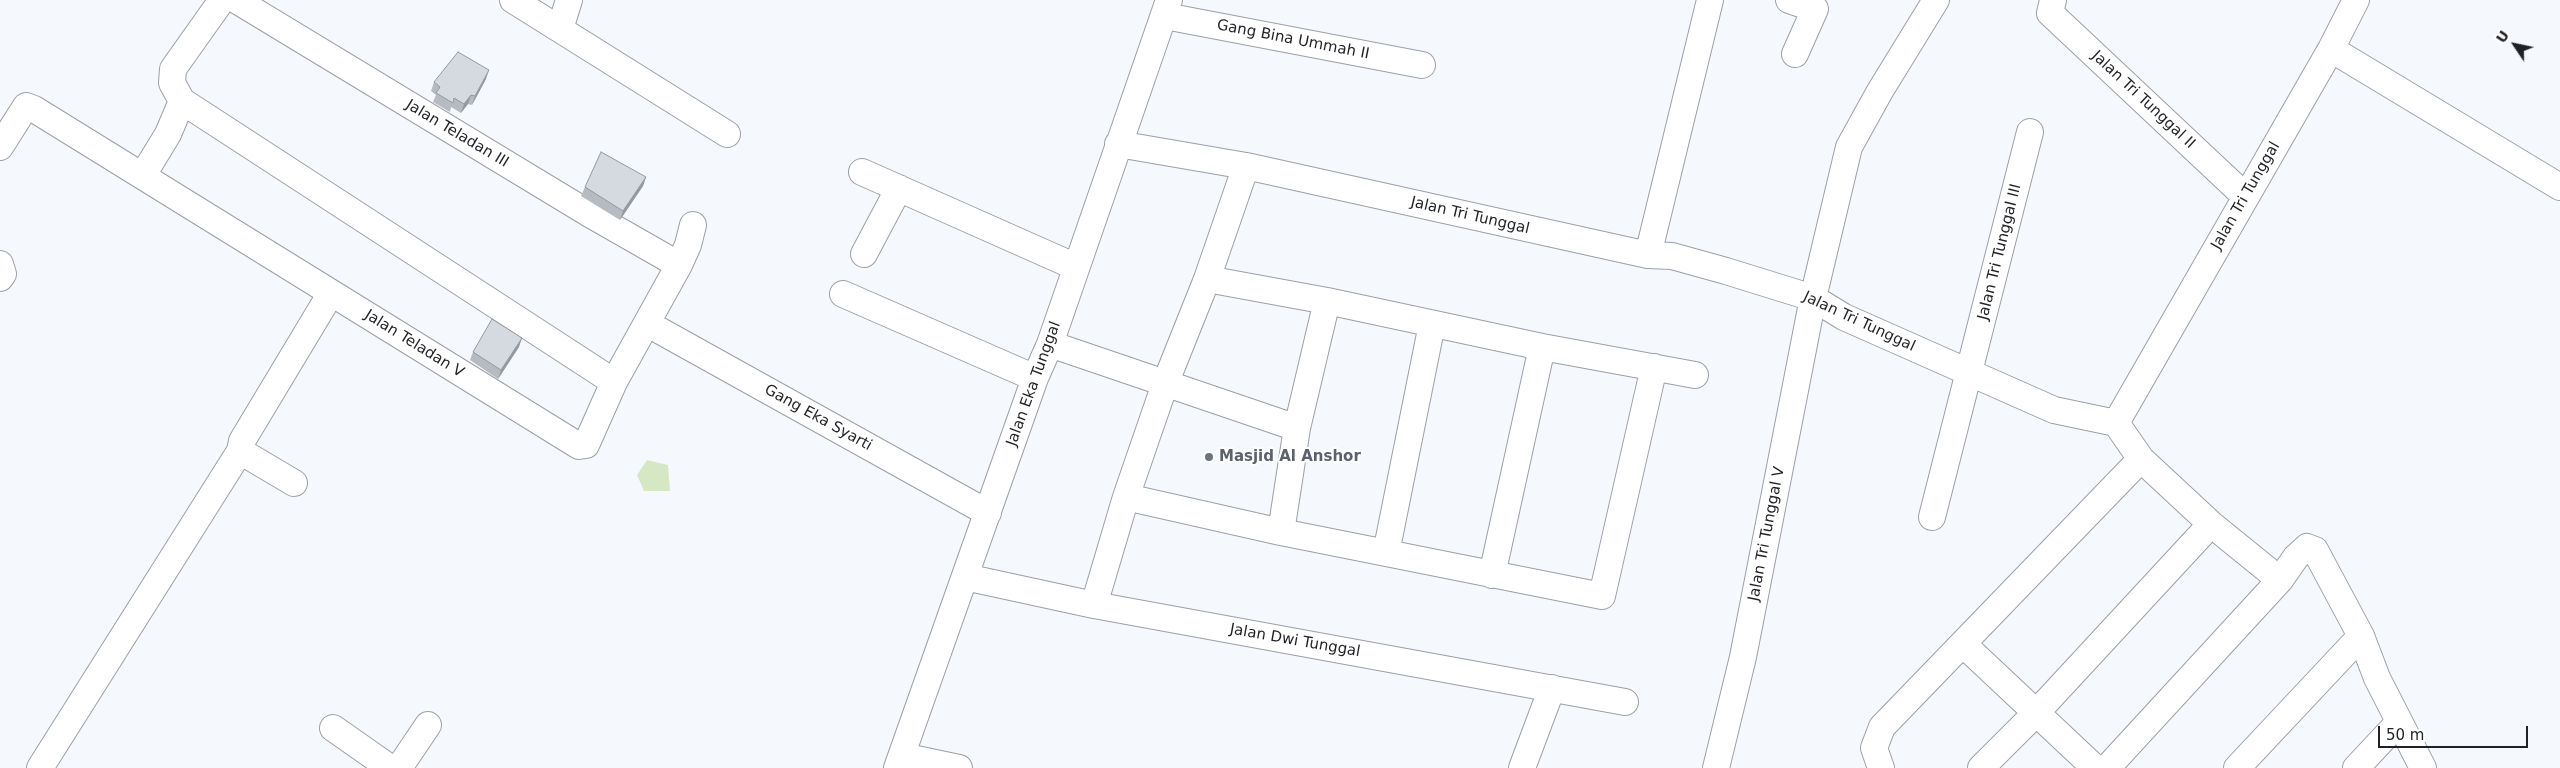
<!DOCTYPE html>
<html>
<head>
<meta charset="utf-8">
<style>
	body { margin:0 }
	#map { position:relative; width:2560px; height:768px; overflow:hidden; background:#f5f9fe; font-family:"DejaVu Sans",sans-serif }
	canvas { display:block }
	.north { position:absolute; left:2490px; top:20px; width:50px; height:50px; -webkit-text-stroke:4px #fff; paint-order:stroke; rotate:304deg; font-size:14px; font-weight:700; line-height:20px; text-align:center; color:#1f2124 }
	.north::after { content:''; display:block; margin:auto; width:18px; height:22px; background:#1f2124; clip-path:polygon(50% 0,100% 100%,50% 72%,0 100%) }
	.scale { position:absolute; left:2378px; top:726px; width:150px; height:22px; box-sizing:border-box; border:2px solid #1f2124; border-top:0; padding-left:6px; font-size:15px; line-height:18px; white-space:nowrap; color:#1f2124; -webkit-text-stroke:4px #fff; paint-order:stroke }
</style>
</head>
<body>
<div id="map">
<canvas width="2560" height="768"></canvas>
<div class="north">U</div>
<div class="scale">50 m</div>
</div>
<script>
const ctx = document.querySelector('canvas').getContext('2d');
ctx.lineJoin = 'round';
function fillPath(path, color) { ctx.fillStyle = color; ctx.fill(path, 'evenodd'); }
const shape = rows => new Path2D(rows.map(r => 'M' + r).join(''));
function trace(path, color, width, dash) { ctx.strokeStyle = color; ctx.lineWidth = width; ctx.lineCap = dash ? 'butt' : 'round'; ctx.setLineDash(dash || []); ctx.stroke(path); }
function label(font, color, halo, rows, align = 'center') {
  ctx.font = font + ' "DejaVu Sans",sans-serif'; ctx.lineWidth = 4; ctx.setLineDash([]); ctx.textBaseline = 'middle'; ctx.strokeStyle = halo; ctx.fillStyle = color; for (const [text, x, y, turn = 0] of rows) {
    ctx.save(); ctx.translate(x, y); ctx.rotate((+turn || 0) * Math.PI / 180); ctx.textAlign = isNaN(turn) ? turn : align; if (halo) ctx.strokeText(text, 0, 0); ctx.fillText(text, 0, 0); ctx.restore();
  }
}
const green = shape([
	[647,460,668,465,670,491,644,491,637,475]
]);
const minor = shape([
	[236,0,588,213,679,265],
	[513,0,727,134],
	[1789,0,1815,9,1795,54],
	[2053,0,2050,13,2246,197],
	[1165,16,1422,65],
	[560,29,569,0],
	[2331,49,2560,187],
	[182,101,614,382],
	[1118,144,1246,166,1648,255,1672,256,1726,271,1813,298,1844,317,2054,410,2116,423],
	[0,147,26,106,34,109,579,446,586,445,614,382,679,265,688,245,693,225],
	[862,172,1076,267],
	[143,175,168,134,182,101,172,83,173,69,222,0],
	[864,254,899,188],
	[1648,255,1710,0],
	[0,264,3,274,0,278],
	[1207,279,1327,301,1542,347,1695,375],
	[843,294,1035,378],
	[648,324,988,513],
	[1050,344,1297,428],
	[2116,423,2141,459,2211,524,2280,580,2296,557,2307,547,2315,550,2361,636,2377,678,2423,768],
	[2116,423,2331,49,2356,0],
	[294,483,240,451,242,441,331,293],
	[1126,497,1281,532,1602,596,1654,367],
	[1932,517,2030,132],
	[1281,532,1297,428,1327,301],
	[1386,553,1432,324],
	[1492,575,1542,347],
	[965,577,1094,605,1625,702],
	[1094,605,1126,497,1165,384,1207,279,1246,166],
	[1963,644,2095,768],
	[333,728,390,768],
	[902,756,959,768],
	[40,768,240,451],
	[399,768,428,725],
	[897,768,1035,378,1050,344,1169,0],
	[1522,768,1552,688],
	[1716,768,1743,657,1813,298,1849,147,1880,91,1936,0],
	[1881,768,1874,748,1882,727,2141,459],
	[1981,768,2036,713,2211,524],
	[2107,768,2280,580],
	[2237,768,2361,636],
	[2356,768,2399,722]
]);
const wall = shape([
	[486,79,472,105,468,104,461,113,451,107,450,112,433,102,436,95,431,91,434,82],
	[646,177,643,186,620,220,581,196,585,187],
	[519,347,498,379,470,360,473,352]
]);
const shadedWall = shape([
	[489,70,486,79,472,105,475,96],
	[471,95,468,104,461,113,464,104],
	[646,177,643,186,620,220,623,211],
	[522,338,519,347,498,379,501,370]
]);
const building = shape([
	[458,52,489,70,475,96,471,95,464,104,454,98,453,103,436,93,440,87,434,82,458,52],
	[601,152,646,177,623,211,585,187,601,152],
	[492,319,522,338,501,370,473,352,492,319]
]);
const markers = [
	[1209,457,5,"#6b7280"]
];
const streetNames = [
	["Gang Bina Ummah II",1293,40,11],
	["Jalan Tri Tunggal II",2143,100,43],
	["Jalan Teladan III",457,134,31],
	["Jalan Tri Tunggal",2246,196,-60],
	["Jalan Tri Tunggal",1470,216,13],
	["Jalan Tri Tunggal III",2000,252,-76],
	["Jalan Tri Tunggal",1859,322,25],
	["Jalan Teladan V",414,344,32],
	["Jalan Eka Tunggal",1034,384,-70],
	["Gang Eka Syarti",818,418,29],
	["Jalan Tri Tunggal V",1767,534,-79],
	["Jalan Dwi Tunggal",1295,641,10]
];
const worshipNames = [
	["Masjid Al Anshor",1219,457]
];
fillPath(green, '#d6e8c3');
trace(minor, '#9ba0a6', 28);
trace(minor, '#fff', 26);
fillPath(wall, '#b6bbc1');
fillPath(shadedWall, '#94999d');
fillPath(building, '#d4dae0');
trace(building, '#94999d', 1);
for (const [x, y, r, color] of markers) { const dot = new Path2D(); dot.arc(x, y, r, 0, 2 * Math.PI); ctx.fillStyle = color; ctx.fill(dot); trace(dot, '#fff', 2); }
label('15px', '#1f2124', '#fff', streetNames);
label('bold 15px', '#5b616d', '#fff', worshipNames, 'left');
</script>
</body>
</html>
